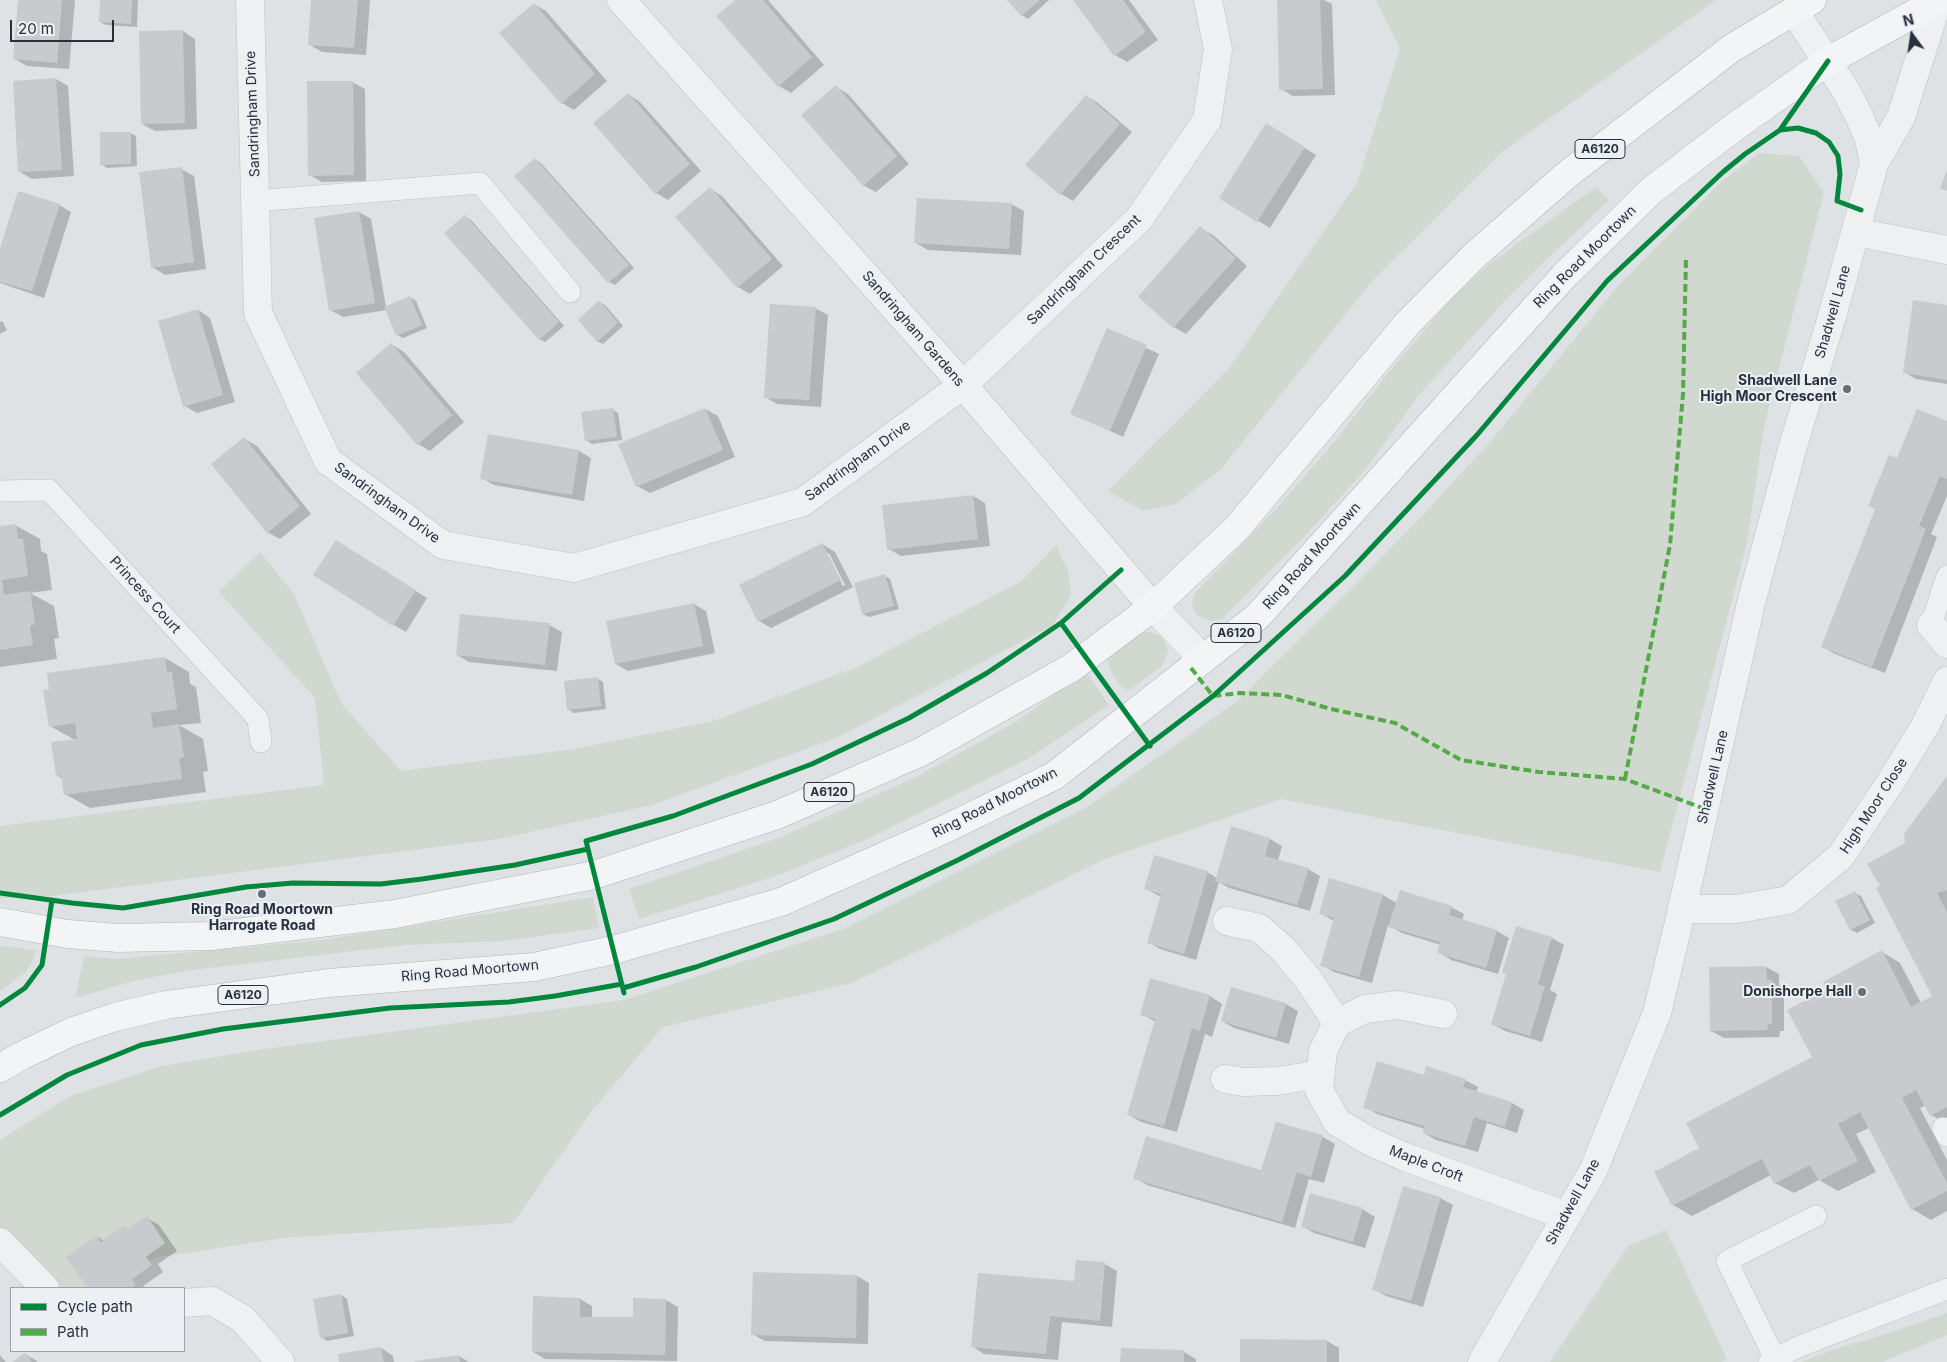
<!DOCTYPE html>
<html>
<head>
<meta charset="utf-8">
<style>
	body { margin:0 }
	#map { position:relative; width:1947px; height:1362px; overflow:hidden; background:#dfe2e5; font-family:Inter,sans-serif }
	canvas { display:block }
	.legend { position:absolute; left:10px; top:1287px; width:175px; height:65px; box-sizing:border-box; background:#ecf0f4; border:1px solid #9da3ab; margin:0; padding:6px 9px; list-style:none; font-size:15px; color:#27303d }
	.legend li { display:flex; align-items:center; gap:10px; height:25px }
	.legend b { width:25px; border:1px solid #9da3ab }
	.north { position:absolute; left:1887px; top:10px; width:50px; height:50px; -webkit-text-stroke:4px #ecf0f4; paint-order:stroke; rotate:346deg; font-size:14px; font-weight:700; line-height:20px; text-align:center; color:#27303d }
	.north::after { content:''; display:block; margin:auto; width:18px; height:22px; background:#27303d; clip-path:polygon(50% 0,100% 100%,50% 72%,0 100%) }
	.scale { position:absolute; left:10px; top:20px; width:104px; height:22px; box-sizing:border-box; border:2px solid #27303d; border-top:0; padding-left:6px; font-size:15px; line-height:18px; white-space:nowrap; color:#27303d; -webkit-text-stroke:4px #ecf0f4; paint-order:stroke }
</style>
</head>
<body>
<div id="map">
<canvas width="1947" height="1362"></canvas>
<ul class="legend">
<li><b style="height:6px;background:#00873e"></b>Cycle path</li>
<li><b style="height:6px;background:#53ab46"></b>Path</li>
</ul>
<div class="north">N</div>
<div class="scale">20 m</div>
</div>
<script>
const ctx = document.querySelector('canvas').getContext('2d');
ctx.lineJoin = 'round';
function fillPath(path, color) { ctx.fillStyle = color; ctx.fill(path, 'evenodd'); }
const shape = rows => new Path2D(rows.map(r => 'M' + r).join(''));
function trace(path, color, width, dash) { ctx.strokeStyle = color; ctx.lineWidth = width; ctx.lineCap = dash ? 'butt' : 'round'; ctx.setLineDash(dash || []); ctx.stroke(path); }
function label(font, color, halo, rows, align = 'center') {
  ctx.font = font + ' Inter,sans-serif'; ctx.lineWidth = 4; ctx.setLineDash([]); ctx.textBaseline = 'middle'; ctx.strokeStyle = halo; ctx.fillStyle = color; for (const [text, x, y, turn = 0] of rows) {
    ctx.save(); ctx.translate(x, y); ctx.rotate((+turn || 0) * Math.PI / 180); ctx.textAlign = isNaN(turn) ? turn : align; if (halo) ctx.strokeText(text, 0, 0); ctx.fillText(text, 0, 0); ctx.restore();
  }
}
const green = shape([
	[1376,0,1716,0,1502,152,1373,280,1221,469,1176,504,1143,511,1108,491,1229,368,1357,183,1400,49],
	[1759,153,1799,156,1824,192,1764,427,1747,543,1660,872,1281,799,1105,859,852,983,663,1027,591,1112,513,1223,283,1238,154,1258,113,1288,53,1288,0,1232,0,1140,70,1096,162,1066,258,1050,624,1000,843,929,1087,807,1236,702,1355,585,1420,518,1491,441,1616,288,1720,183],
	[1596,187,1609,200,1513,292,1419,395,1366,469,1303,538,1222,619,1210,621,1198,616,1192,606,1194,594,1276,509,1334,442,1389,372,1450,300,1489,264],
	[1056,545,1068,571,1071,595,1052,626,836,738,652,805,499,839,44,897,0,898,0,826,324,785,315,698,219,592,260,552,294,594,341,703,401,771,574,749,713,721,857,667,1020,582],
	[1144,632,1150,632,1162,637,1168,649,1167,656,1161,667,1128,691,1121,686,1114,677,1109,667,1107,657],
	[1086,672,1109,705,1026,760,870,838,776,876,639,919,629,889,776,839,912,779,1014,723],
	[593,897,599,928,503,941,406,945,192,970,137,980,75,998,84,956,116,959,323,940],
	[0,946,36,950,32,962,26,972,0,991],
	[1666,1230,1727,1359,1721,1362,1550,1362,1628,1246],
	[1947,1313,1947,1335,1882,1362,1801,1362,1832,1350,1880,1336]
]);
const shadow = shape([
	[19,0,75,0,69,69,27,66,15,59],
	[102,0,138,0,137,27,106,25,100,22],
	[313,0,370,0,366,55,322,52,310,45],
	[737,0,768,0,824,65,791,93,779,86],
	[1008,0,1049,0,1028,19,1022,15],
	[1075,0,1129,0,1158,40,1127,62,1115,55],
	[1278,0,1324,0,1332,4,1335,95,1293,96,1281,89],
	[534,4,546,11,607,81,574,110,562,103],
	[183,31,195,39,197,129,155,131,142,124],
	[56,79,68,86,74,176,32,179,20,172],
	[352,82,365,89,366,181,322,182,310,175],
	[836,87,848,94,909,164,876,192,863,185],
	[628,94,640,102,701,171,668,200,656,193],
	[1086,96,1098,103,1132,132,1073,201,1061,194,1027,165],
	[1279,132,1316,155,1270,228,1221,198],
	[130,133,136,136,137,166,107,168,101,164],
	[535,159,541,163,634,268,615,285,609,282],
	[181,169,194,176,206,269,165,275,152,267],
	[710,189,722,196,783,266,750,294,738,287],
	[1011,204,1024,211,1021,255,928,250,916,243],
	[59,205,71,212,44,298,0,283,0,252],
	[359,212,371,219,386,307,410,297,416,301,427,328,403,338,397,335,387,310,343,317,330,310],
	[465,217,471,220,564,326,545,342,539,339],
	[1200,228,1213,235,1247,266,1186,334,1174,327,1139,296],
	[600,302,605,305,623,326,603,344,597,341],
	[1947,306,1947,384,1916,379,1904,372],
	[815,308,828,315,821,407,777,404,765,397],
	[198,310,210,318,235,402,197,413,185,406],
	[0,317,7,330,0,334,0,322,2,321],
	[1108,330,1159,354,1123,437,1072,413],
	[391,344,404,352,464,422,430,451,418,444],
	[705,409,718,416,735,457,650,493,637,486],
	[613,410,618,413,622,440,592,444,586,440],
	[1947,422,1947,496,1931,534,1937,537,1885,673,1835,654,1823,647,1897,460],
	[489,436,579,451,591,458,584,501,494,485,482,478],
	[245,439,257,446,311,514,280,539,267,532],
	[973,496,985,503,990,546,901,556,889,549],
	[15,525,40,539,41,551,47,554,52,590,30,593,54,606,59,638,54,639,57,659,0,667,0,527],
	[822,544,835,552,853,587,771,628,759,621],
	[826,553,829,553,845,585,843,586],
	[348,549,427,598,406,632,394,625],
	[885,576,890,579,899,609,869,617,863,614,855,584],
	[694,604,706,611,715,653,628,671,616,664],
	[549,625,562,632,557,671,469,662,457,655],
	[165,658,189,672,190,684,196,687,201,723,179,725,203,739,208,771,203,772,206,792,90,808,65,794,63,779,57,775,75,740,50,726],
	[597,678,603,682,606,709,574,713,568,709],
	[1947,779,1947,1124,1931,1115,1926,1105,1920,1108,1947,1160,1947,1211,1931,1220,1912,1209,1869,1128,1856,1134,1876,1172,1838,1191,1819,1180,1794,1193,1775,1183,1771,1175,1692,1216,1673,1205,1701,1149,1814,1058,1828,990,1882,952,1900,963,1921,1003,1934,996,1881,887],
	[1232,828,1270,839,1282,846,1278,860,1308,869,1320,876,1310,911,1229,888,1219,882,1196,960,1160,949,1148,942,1161,897,1146,889,1207,872,1217,878],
	[1330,879,1383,895,1397,903,1451,907,1464,914,1462,920,1497,931,1509,938,1498,974,1451,960,1439,952,1441,945,1402,933,1388,925,1372,983,1334,972,1322,965,1334,921,1320,913],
	[1855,893,1861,896,1875,923,1857,933,1851,930],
	[1552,938,1564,945,1550,990,1557,994,1542,1042,1505,1031,1492,1024],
	[1766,967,1779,974,1779,985,1784,988,1784,1031,1780,1031,1779,1037,1724,1038,1711,1031,1710,968],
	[1151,980,1210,996,1222,1004,1212,1037,1205,1034,1177,1132,1141,1122,1129,1115,1156,1022,1141,1014],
	[1232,989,1286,1004,1298,1011,1289,1044,1234,1028,1222,1021],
	[1424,1076,1465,1080,1478,1087,1476,1092,1512,1103,1524,1110,1517,1133,1487,1123,1478,1152,1436,1140,1424,1133,1425,1129,1377,1114,1365,1107],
	[1276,1123,1323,1137,1335,1144,1324,1183,1309,1179,1295,1228,1147,1185,1135,1178,1262,1172],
	[1440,1198,1453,1205,1423,1307,1386,1296,1374,1289],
	[1362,1209,1375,1217,1365,1248,1314,1233,1302,1226],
	[147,1218,159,1225,177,1251,158,1264,163,1272,143,1286,145,1288,89,1288,68,1258,98,1237,104,1241,125,1227,130,1230],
	[1105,1264,1117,1271,1112,1327,1062,1322,1058,1360,984,1354,972,1346],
	[754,1273,857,1276,869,1283,868,1344,765,1341,752,1334],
	[341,1295,347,1299,354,1336,327,1341,321,1337],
	[580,1299,592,1306,592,1318,634,1318,634,1299,666,1300,678,1307,677,1361,545,1359,533,1352],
	[1327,1341,1339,1348,1339,1362,1241,1362],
	[381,1348,393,1356,394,1362,340,1362],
	[1122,1350,1184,1352,1196,1359,1196,1362,1122,1362],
	[25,1354,37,1361,37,1362,15,1362],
	[0,1355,6,1362,0,1362],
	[459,1356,469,1362,419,1362]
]);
const building = shape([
	[18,0,62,0,57,63,13,59],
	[100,0,132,0,131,24,99,22],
	[311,0,358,0,354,48,308,45],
	[735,0,763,0,812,57,778,87,716,16],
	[1007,0,1040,0,1021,16],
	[1073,0,1123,0,1146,32,1114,56],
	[1277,0,1320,0,1323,89,1279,90],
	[534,3,595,74,561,104,499,33],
	[183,30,185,123,141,124,139,31],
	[56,78,62,170,18,172,13,81],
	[307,81,353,81,354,175,308,176],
	[836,85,897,156,863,186,801,115],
	[628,93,690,164,655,194,593,123],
	[1086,95,1120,124,1060,195,1025,165],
	[1266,123,1305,147,1257,222,1219,198],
	[100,132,131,132,131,164,100,165],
	[535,158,629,265,608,283,514,176],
	[182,167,194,262,151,268,139,172],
	[1947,170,1947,191,1940,188],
	[710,187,772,259,737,288,675,217],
	[18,191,60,204,32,291,0,282,0,248],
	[917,198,1012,203,1009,249,914,243],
	[359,211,375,303,329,311,314,218],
	[465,215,559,322,539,340,444,233],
	[1200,226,1236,258,1173,328,1138,297],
	[410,296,422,325,396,336,384,307],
	[599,300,618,323,597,342,578,320],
	[1913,300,1947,305,1947,380,1903,373],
	[770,304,816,307,809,400,764,398],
	[198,309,223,395,183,407,158,321],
	[1107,328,1147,345,1110,431,1070,414],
	[391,343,452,415,417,445,356,373],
	[613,408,617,437,585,441,581,412],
	[705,408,723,450,636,487,618,444],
	[1917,409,1947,421,1947,479,1940,476,1919,526,1926,529,1872,667,1821,647,1875,509,1868,506,1889,455,1897,458],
	[488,434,579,450,572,495,480,479],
	[244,437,300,506,267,533,211,464],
	[973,495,978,539,887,550,882,505],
	[16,524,18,539,23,539,28,576,2,580,4,595,30,591,35,624,30,626,33,645,0,650,0,526],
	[336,540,416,590,393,626,313,575],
	[822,543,841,580,758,622,739,585],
	[885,574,894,606,862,614,854,583],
	[694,603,703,646,615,664,606,621],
	[460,614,550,623,545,665,456,655],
	[165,657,167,672,172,672,177,709,151,713,153,728,179,724,184,757,179,759,182,779,64,795,61,775,56,776,51,742,77,739,75,723,49,727,43,690,49,689,47,673],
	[598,677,601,706,567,710,564,681],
	[1947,776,1947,890,1937,893,1947,912,1947,1107,1930,1116,1916,1090,1902,1098,1947,1183,1947,1191,1911,1210,1860,1112,1838,1124,1858,1161,1819,1181,1810,1165,1774,1184,1762,1159,1672,1206,1654,1172,1699,1148,1686,1123,1812,1057,1787,1010,1827,989,1823,982,1882,950,1911,1007,1932,996,1876,888,1880,886,1867,864,1905,843,1904,834],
	[1231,826,1270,838,1265,856,1309,868,1297,905,1215,881],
	[1154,855,1208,871,1184,954,1147,943,1161,894,1144,889],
	[1329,878,1383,894,1359,977,1320,966,1334,918,1319,914],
	[1400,890,1452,906,1449,915,1497,930,1486,968,1437,953,1440,942,1388,927],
	[1855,891,1870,920,1850,930,1835,901],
	[1516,926,1552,937,1538,984,1545,986,1530,1036,1491,1024,1506,974,1502,973],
	[1766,966,1767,980,1772,980,1772,1024,1768,1024,1767,1030,1710,1031,1709,967],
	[1150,978,1210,995,1200,1031,1192,1028,1164,1126,1127,1115,1155,1019,1140,1015],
	[1231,987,1286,1003,1276,1038,1221,1021],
	[1377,1061,1424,1075,1426,1066,1466,1079,1463,1087,1512,1102,1505,1127,1474,1117,1465,1146,1423,1133,1424,1126,1363,1108],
	[1276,1122,1323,1135,1311,1177,1297,1172,1282,1222,1133,1179,1146,1136,1261,1170],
	[1403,1186,1441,1197,1411,1301,1372,1290],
	[1310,1193,1363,1208,1353,1242,1301,1227],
	[147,1216,165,1243,146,1257,152,1265,132,1279,136,1285,131,1288,88,1288,66,1257,97,1236,101,1242,125,1225,128,1229],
	[1076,1260,1105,1262,1100,1321,1050,1316,1046,1354,971,1347,978,1273,1074,1281],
	[753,1272,857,1275,856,1338,751,1335],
	[341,1294,348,1333,320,1338,313,1299],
	[533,1296,580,1298,580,1317,633,1317,633,1298,666,1299,665,1355,532,1352],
	[1240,1339,1327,1340,1327,1362,1240,1362],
	[381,1347,384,1362,339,1362,338,1354],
	[1121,1348,1184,1350,1184,1362,1120,1362],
	[25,1353,32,1362,12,1362],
	[459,1355,460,1362,416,1362,415,1361]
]);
const service = shape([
	[255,201,480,183,570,292],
	[0,491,49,490,258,719,261,742],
	[1931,625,1947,576],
	[1943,1128,1947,1136],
	[1775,1359,1727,1261,1816,1216],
	[1769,1362,1798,1347,1947,1289]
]);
const minor = shape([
	[250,0,258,313,328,461,443,545,574,568,803,502,963,385,1139,219,1207,120,1218,49,1208,0],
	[621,0,963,385,1153,607,1203,659],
	[1856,232,1947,250],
	[1931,625,1947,644],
	[1682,909,1737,909,1788,900,1840,857,1890,783,1925,726,1947,681],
	[1227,921,1259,928,1283,949,1308,979,1337,1023],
	[1443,1014,1398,1005,1365,1009,1337,1023,1323,1051,1319,1090,1337,1122,1369,1141,1405,1157,1567,1216],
	[1225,1079,1244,1082,1278,1081,1320,1074],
	[0,1242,45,1288],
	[184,1303,212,1301,243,1319,280,1362]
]);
const tertiary = shape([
	[1794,11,1845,89,1859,116,1869,139,1874,164],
	[1482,1362,1593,1171,1657,1013,1682,909,1751,603,1793,446,1833,313,1874,164,1901,117,1938,1]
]);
const trunk = shape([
	[0,922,68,934,118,938,211,936,395,914,594,875,777,815,919,753,1071,668,1153,607,1237,528,1407,324,1474,256,1569,173,1732,48,1812,0],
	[0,1068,21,1056,71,1032,115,1017,166,1005,329,983,534,967,613,950,781,902,943,830,1054,776,1257,617,1564,276,1652,190,1736,126,1828,61,1939,0]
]);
const quiet = shape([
	[1191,668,1213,696,1240,693,1282,695,1331,709,1395,723,1461,760,1539,772,1625,779,1705,809],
	[1625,779,1670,545,1683,394,1686,258]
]);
const cycleway = shape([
	[1780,130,1828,61],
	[1061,623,1150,746],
	[0,893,72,903,123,908,246,887,293,883,381,884,422,879,515,865,588,849],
	[623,988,696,967,834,919,958,860,1079,798,1213,696,1345,576,1477,435,1607,281,1723,172,1745,154,1780,130,1798,128,1816,133,1829,142,1838,156,1840,174,1837,201,1861,210],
	[624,993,586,841,673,816,812,764,909,718,987,673,1061,623,1121,570],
	[0,1005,25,988,42,965,52,900],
	[0,1115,67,1075,141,1045,223,1029,390,1008,509,1002,555,996,622,984]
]);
const markers = [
	[1847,389,5,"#676e78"],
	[262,894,5,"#676e78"],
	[1862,992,5,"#676e78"]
];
const shields = [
	[1600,149,50],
	[1236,633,50],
	[829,792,50],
	[243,995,50]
];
const shieldNames = [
	["A6120",1600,149],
	["A6120",1236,633],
	["A6120",829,792],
	["A6120",243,995]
];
const streetNames = [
	["Sandringham Drive",253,114,-92],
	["Ring Road Moortown",1585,257,-45],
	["Sandringham Crescent",1084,270,-44],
	["Shadwell Lane",1833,312,-74],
	["Sandringham Gardens",913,329,49],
	["Sandringham Drive",858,461,-36],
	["Sandringham Drive",387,503,36],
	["Ring Road Moortown",1312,556,-48],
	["Princess Court",145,595,48],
	["Shadwell Lane",1713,777,-77],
	["Ring Road Moortown",995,803,-27],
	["High Moor Close",1874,806,-57],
	["Ring Road Moortown",470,971,-5],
	["Maple Croft",1426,1164,21],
	["Shadwell Lane",1573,1202,-61]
];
const poiNames = [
	["Shadwell Lane",1837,381],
	["High Moor Crescent",1837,397],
	["Ring Road Moortown",262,910,"center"],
	["Harrogate Road",262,926,"center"],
	["Donishorpe Hall",1852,992]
];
fillPath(green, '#d0d8d0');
fillPath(shadow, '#0003');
fillPath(building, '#c8cacd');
trace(service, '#bec0c3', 22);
trace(minor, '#bec0c3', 29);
trace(tertiary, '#bec0c3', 29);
trace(trunk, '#b2b5b9', 29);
trace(service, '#eff0f1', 21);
trace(minor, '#eff0f1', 28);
trace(tertiary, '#eff0f1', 28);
trace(trunk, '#f3f4f5', 28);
trace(quiet, '#53ab46', 4, [8, 4]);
trace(cycleway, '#00873e', 5);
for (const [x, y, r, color] of markers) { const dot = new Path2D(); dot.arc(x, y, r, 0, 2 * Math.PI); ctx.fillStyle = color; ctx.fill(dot); trace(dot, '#ecf0f4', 2); }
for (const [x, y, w] of shields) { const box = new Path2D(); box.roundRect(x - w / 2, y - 9.5, w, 19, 4); ctx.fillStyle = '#ecf0f4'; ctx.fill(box); trace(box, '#27303d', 1); }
label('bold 12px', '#27303d', null, shieldNames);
label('14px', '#27303d', '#ecf0f4', streetNames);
label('bold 14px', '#27303d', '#ecf0f4', poiNames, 'right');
</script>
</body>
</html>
